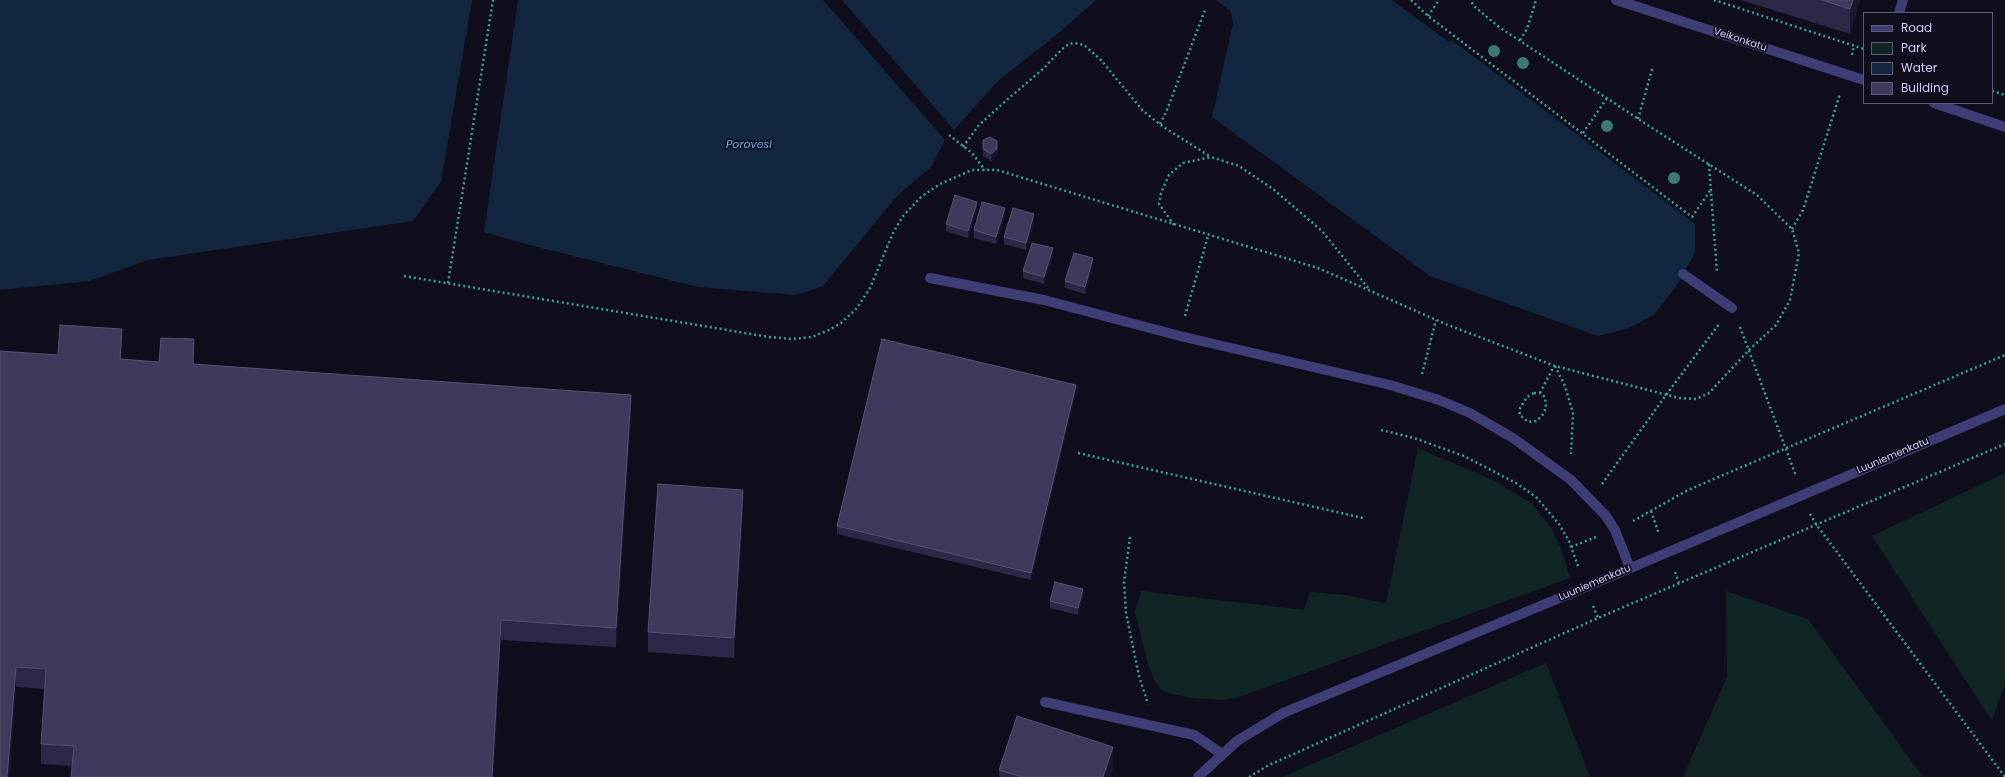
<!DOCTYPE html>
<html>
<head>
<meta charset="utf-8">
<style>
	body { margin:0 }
	#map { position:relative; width:2005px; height:777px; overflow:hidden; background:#100d1c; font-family:Poppins,sans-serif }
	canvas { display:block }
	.legend { position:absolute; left:1863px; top:12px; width:130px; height:92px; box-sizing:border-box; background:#100d1c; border:1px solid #5e5a75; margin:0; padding:5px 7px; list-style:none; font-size:12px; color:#d2cefa }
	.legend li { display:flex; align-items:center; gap:8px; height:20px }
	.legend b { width:20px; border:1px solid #5e5a75 }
</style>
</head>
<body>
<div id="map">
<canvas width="2005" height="777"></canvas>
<ul class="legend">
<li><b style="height:5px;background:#3e3d76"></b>Road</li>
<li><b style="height:11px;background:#112524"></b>Park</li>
<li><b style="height:11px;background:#122640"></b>Water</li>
<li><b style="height:11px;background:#3f3a5b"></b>Building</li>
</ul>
</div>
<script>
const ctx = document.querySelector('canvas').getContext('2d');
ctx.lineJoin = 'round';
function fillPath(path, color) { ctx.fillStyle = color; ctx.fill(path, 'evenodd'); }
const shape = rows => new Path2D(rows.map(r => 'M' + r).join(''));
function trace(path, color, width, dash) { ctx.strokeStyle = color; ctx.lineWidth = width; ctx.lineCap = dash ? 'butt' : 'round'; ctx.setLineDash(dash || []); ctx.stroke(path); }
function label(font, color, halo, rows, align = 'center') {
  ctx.font = font + ' Poppins,sans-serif'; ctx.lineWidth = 3.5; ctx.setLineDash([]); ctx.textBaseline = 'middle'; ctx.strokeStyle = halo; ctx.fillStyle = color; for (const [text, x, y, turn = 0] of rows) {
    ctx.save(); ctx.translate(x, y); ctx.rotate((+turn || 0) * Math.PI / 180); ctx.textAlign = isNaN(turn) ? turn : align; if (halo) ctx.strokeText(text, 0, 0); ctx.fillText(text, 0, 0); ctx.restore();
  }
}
const green = shape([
	[1418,448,1495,481,1531,503,1552,529,1561,549,1570,578,1236,698,1219,700,1192,698,1171,694,1160,689,1155,682,1148,664,1135,612,1141,591,1304,610,1310,592,1345,595,1386,603],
	[2005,473,2005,683,1992,721,1872,536],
	[1726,591,1808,619,1923,777,1683,777,1727,677],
	[1546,663,1590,777,1282,777]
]);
const water = shape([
	[0,0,472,0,441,182,413,221,148,260,89,281,0,290],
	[518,0,1096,0,1060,32,998,81,945,140,931,167,897,196,823,286,796,295,697,287,529,245,484,232],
	[1216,0,1392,0,1449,42,1452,40,1695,224,1695,253,1679,282,1654,315,1629,328,1598,336,1430,276,1212,117,1233,23,1231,12]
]);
const pier = shape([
	[823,0,842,0,954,130,945,140]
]);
const path = shape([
	[1411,0,1428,16,1692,217,1710,191],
	[1714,0,1864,49],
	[1428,16,1439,0],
	[1520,40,1527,29,1536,0],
	[1852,55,1854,45],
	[1992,91,2005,95],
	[1638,119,1653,66],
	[1160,124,1167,110,1205,10],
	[1583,133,1607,98],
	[949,135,972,153,985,170],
	[963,147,979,125,1009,98,1043,69,1062,49,1069,44,1075,43,1084,45,1101,60,1143,111,1165,128,1211,157],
	[1709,164,1717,273],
	[1174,225,1159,204,1161,193,1169,175,1183,163,1211,157,1239,166,1273,189,1322,231,1369,289],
	[1792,229,1803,210,1840,94],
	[404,276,769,337,792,339,812,337,829,330,841,323,857,308,870,288,893,233,903,216,921,197,940,184,972,170,997,170,1318,268,1448,325,1555,366,1679,398,1696,399,1709,393,1749,350,1776,325,1790,300,1799,253,1792,229,1757,195,1649,126,1499,27,1475,7,1470,0],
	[448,283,493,0],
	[1185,316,1208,236],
	[1740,327,1796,476],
	[1555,366,1565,386,1573,413,1571,454],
	[1422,374,1436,320],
	[1534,393,1540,393,1545,397,1546,408,1542,416,1536,421,1528,422,1520,415,1519,410,1527,397,1534,393],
	[1540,393,1554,366],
	[1381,430,1414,438,1464,456,1516,483,1536,497,1559,524,1569,541,1579,569],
	[1078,453,1363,518],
	[1602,484,1666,395,1720,323],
	[1651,511,1659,534],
	[1810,514,1816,524,2005,777],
	[1633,521,1688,490,2005,355],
	[1130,537,1124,582,1126,613,1139,676,1148,704],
	[1571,547,1596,537],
	[1675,572,1679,583],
	[1593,606,1598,618],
	[1249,777,1269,765,1598,618,2005,444]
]);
const service = shape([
	[1683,274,1732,308],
	[1045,702,1194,735,1222,754]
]);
const minor = shape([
	[1616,0,1864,80],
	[1899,13,1903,0],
	[1934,103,2005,127],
	[930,278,1044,300,1180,336,1390,385,1439,400,1470,413,1513,438,1571,480,1606,516,1615,530,1630,568],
	[1198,777,1237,741,1283,713,1586,587,2005,409]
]);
const trees = [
	[1494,51],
	[1523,63],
	[1607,126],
	[1674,178]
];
const wall = shape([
	[1741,0,1860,0,1850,34],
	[983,140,997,156,991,161,983,156],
	[977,209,968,238,946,231,946,224],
	[1005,215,996,244,974,238,974,230],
	[1034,222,1026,250,1004,244,1004,237],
	[1053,256,1044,284,1023,278,1023,271],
	[1093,266,1085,294,1065,288,1065,281],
	[122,349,121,359,159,362,194,359,194,364,631,415,616,647,501,640,72,766,41,764,41,744,45,689,16,687,9,777,0,777,58,355],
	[1076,392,1031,580,837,534,837,526],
	[743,510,734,658,648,652,648,632],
	[1083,596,1078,615,1050,608,1050,601],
	[1113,767,1110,777,999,777,999,770]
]);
const shadedWall = shape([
	[1853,0,1860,0,1850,34,1850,9],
	[997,149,997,156,991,161,991,154],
	[977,202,977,209,968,238,968,231],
	[1005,208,1005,215,996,244,996,237],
	[1034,214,1034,222,1026,250,1026,243],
	[1053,248,1053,256,1044,284,1044,277],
	[1093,258,1093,266,1085,294,1085,287],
	[122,329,122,349,120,379,120,359],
	[194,339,194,359,193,384,193,364],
	[1076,385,1076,392,1031,580,1031,573],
	[631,395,631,415,616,647,616,628],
	[743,490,743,510,734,658,734,638],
	[1083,589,1083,596,1078,615,1078,608],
	[501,620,501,640,494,777,492,777],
	[16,667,16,687,9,777,7,777],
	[1113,747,1113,767,1110,777,1103,777]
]);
const building = shape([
	[1822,0,1853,0,1850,9,1822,0],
	[990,137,997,141,997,149,991,154,983,149,983,140,990,137],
	[955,195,977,202,968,231,946,224,955,195],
	[982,202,1005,208,996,237,974,230,982,202],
	[1013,208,1034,214,1026,243,1004,237,1013,208],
	[1032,243,1053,248,1044,277,1023,271,1032,243],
	[1074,253,1093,258,1085,287,1065,281,1074,253],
	[60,325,122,329,120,359,159,362,161,338,194,339,193,364,631,395,616,628,501,620,492,777,71,777,74,746,41,744,46,669,16,667,7,777,0,777,0,351,58,355,60,325],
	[882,339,1076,385,1031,573,837,526,882,339],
	[658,484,743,490,734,638,648,632,658,484],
	[1055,582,1083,589,1078,608,1050,601,1055,582],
	[1017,716,1113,747,1103,777,1022,777,999,770,1017,716]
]);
const streetNames = [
	["Veikonkatu",1740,40,18],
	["Luuniemenkatu",1893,456,-23],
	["Luuniemenkatu",1595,583,-23]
];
const waterNames = [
	["Porovesi",749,145]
];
fillPath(green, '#112524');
fillPath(water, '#122640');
fillPath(pier, '#100d1c');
trace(path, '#39a299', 2.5, [2, 3]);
trace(service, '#3e3d76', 10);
trace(minor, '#3e3d76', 10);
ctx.fillStyle = '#3e796f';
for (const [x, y] of trees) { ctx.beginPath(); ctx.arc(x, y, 6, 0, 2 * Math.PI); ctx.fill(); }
fillPath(wall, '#2d2848');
fillPath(shadedWall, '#1a162f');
fillPath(building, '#3f3a5b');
trace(building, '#565174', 1);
label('10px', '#d2cefa', '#100d1c', streetNames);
label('italic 11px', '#67b3ee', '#100d1c', waterNames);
</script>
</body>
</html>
